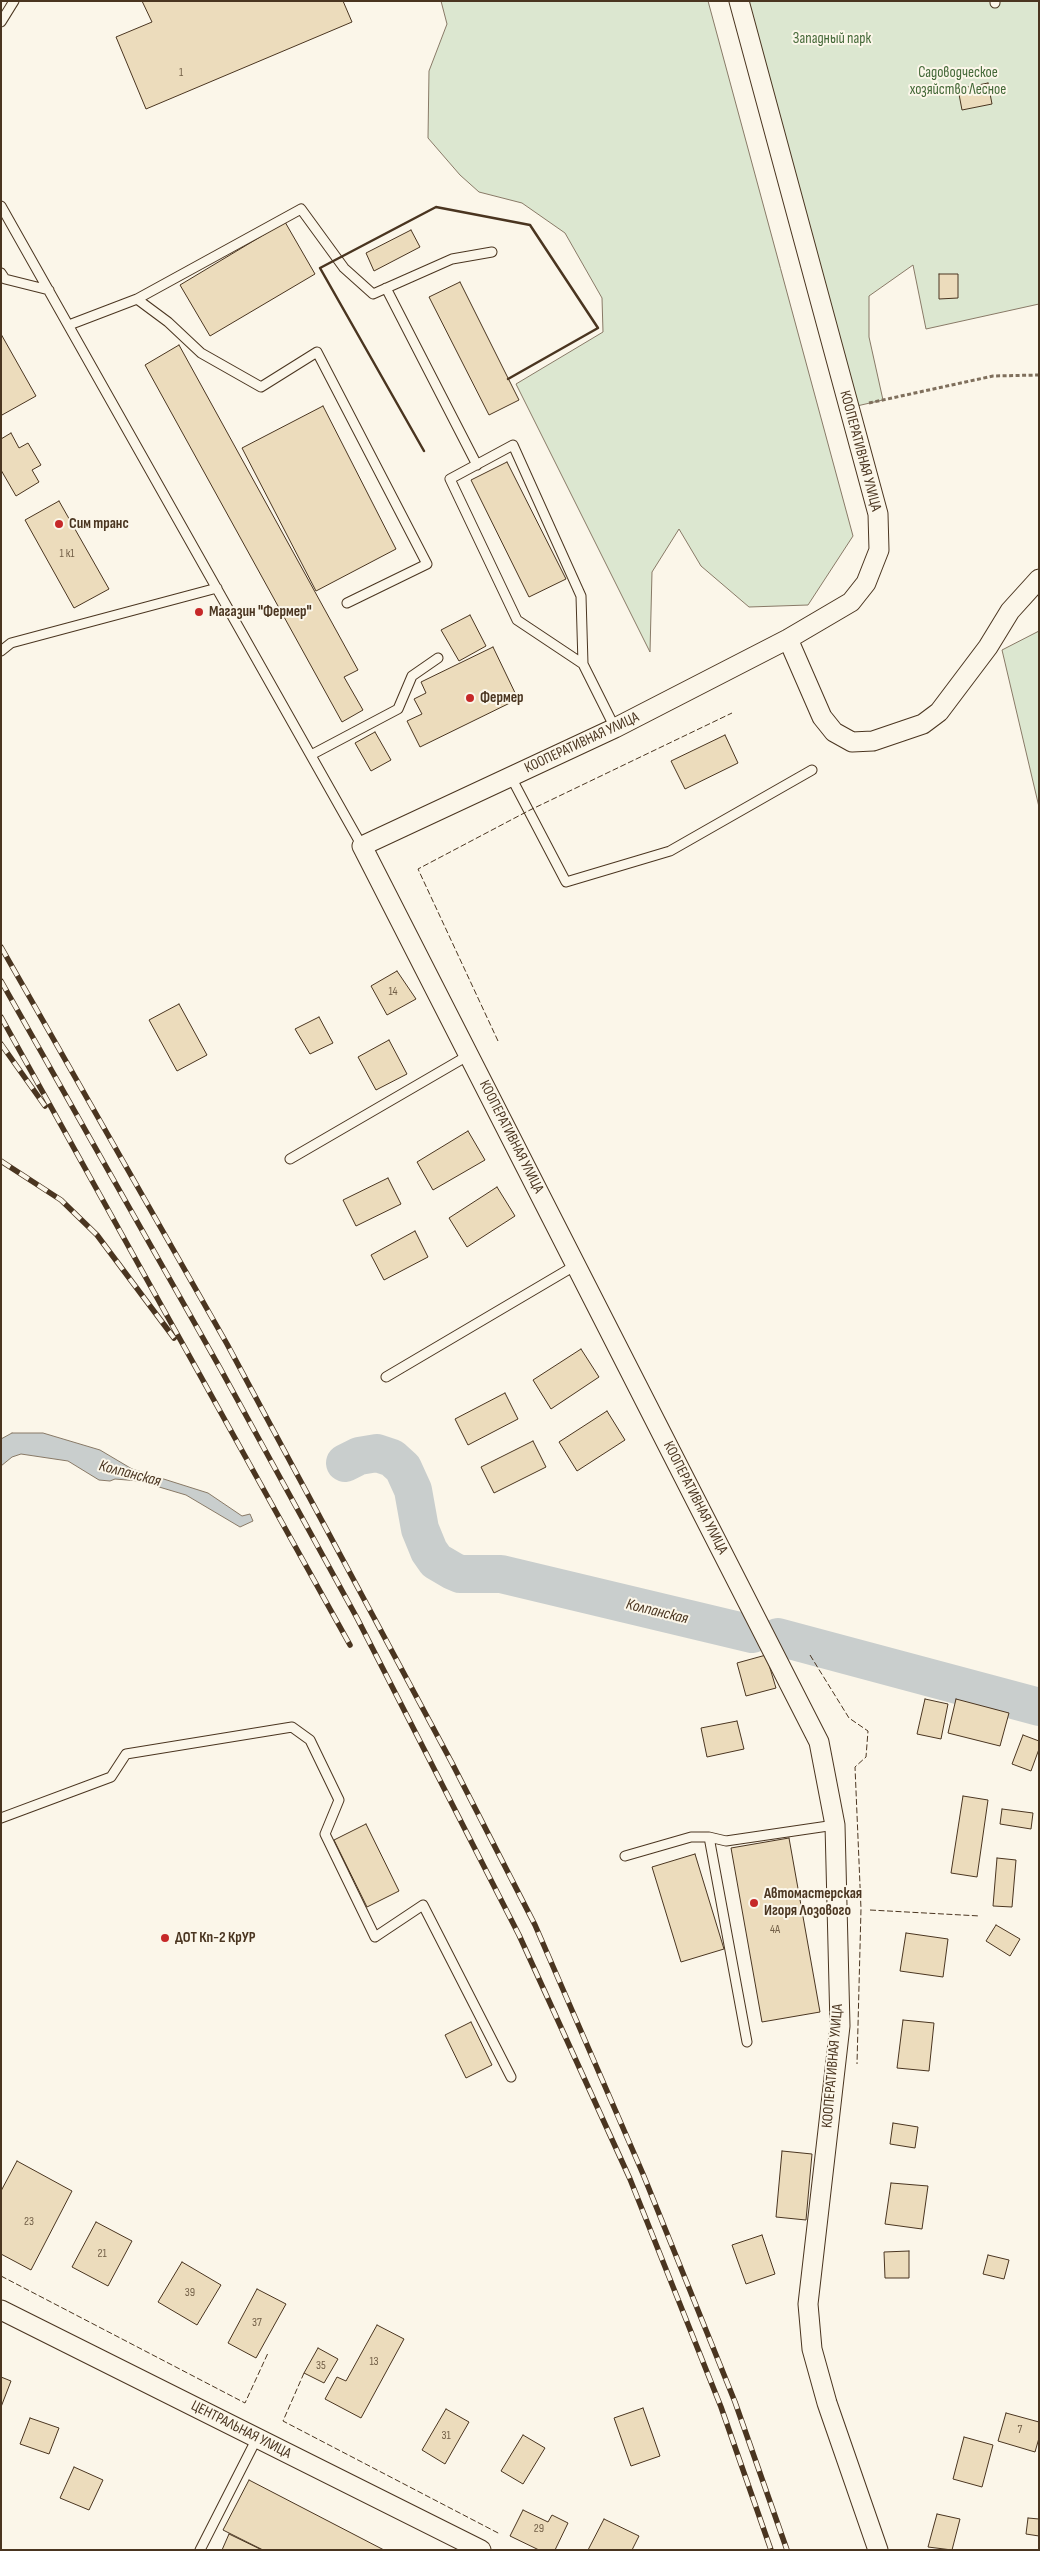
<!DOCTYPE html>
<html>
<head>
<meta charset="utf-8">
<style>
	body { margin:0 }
	#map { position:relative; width:1040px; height:2551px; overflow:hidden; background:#fbf6e9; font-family:"Sofia Sans Condensed",sans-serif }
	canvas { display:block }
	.frame { position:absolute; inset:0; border:2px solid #4a3520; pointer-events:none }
</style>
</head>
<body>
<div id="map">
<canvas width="1040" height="2551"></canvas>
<div class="frame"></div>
</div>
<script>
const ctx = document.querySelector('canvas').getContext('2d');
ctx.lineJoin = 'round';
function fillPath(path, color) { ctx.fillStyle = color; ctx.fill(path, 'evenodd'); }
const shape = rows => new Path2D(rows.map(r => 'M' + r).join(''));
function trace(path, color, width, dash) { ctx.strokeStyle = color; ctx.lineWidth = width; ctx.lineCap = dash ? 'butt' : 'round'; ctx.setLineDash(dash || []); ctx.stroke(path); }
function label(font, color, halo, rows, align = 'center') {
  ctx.font = font + ' "Sofia Sans Condensed",sans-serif'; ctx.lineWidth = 4; ctx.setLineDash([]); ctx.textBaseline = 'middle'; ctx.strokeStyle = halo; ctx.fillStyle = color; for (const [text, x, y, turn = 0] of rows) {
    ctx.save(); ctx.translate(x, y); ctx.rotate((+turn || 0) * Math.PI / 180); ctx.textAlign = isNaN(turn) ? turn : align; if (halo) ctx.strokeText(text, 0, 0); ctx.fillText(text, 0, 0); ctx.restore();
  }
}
const green = shape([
	[441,1,708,1,853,536,808,605,749,607,701,566,679,529,652,572,650,652,516,384,603,332,602,298,565,233,522,203,479,192,460,175,428,138,429,71,447,24,441,1],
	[739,1,1039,1,1039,304,926,329,913,265,869,296,869,337,883,400,848,408,739,1],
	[1039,631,1039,807,1002,650,1039,631]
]);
const water = shape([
	[12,1433,43,1433,100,1450,132,1469,208,1493,242,1516,250,1514,253,1521,240,1527,186,1495,139,1481,115,1479,110,1481,99,1480,68,1461,21,1454,12,1457,1,1466,1,1439,12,1433]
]);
const stream = shape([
	[752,1634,778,1637]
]);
const river = shape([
	[345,1463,359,1456,377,1453,392,1458,403,1468,413,1490,420,1529,429,1551,436,1561,453,1571,460,1574,501,1574,752,1634],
	[778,1637,1039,1707]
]);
const building = shape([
	[142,1,343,1,352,22,146,109,116,37,152,22,142,1],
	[988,83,992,104,962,110,958,89,988,83],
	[285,222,315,274,210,336,180,285,285,222],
	[411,230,420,247,374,271,366,253,411,230],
	[939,274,958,274,958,298,939,299,939,274],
	[460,282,519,400,489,415,429,297,460,282],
	[1,334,36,396,2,415,1,413,1,334],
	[179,345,358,670,344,677,363,710,342,722,145,365,179,345],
	[323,406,396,549,316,591,242,448,323,406],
	[11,433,19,448,28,443,41,465,32,470,39,482,16,496,1,470,1,439,11,433],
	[507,462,566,579,529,597,471,480,507,462],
	[59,501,109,589,74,608,25,520,59,501],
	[470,615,486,646,459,661,441,630,470,615],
	[493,647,518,699,420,747,407,721,422,714,414,699,426,693,421,682,493,647],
	[375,732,391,760,371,771,355,743,375,732],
	[725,735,738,763,685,789,671,761,725,735],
	[397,971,416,999,387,1015,371,986,397,971],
	[179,1004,207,1055,177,1071,149,1020,179,1004],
	[319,1017,333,1043,310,1054,295,1029,319,1017],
	[389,1040,407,1074,376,1090,358,1057,389,1040],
	[468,1131,485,1160,433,1190,417,1162,468,1131],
	[388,1178,401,1204,356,1226,343,1200,388,1178],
	[497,1187,515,1216,467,1247,449,1218,497,1187],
	[415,1231,428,1257,384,1280,371,1255,415,1231],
	[581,1349,599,1377,551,1409,533,1380,581,1349],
	[505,1393,518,1419,468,1445,455,1419,505,1393],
	[607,1411,625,1440,577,1471,559,1442,607,1411],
	[533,1441,546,1467,494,1493,481,1467,533,1441],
	[766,1655,776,1688,746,1696,737,1663,766,1655],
	[925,1699,948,1704,941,1739,917,1734,925,1699],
	[956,1699,1009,1713,1000,1746,948,1733,956,1699],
	[737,1721,744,1749,707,1757,701,1728,737,1721],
	[1023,1735,1039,1741,1039,1749,1031,1771,1012,1764,1023,1735],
	[963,1796,988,1800,977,1877,951,1873,963,1796],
	[1002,1809,1033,1813,1031,1829,1000,1824,1002,1809],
	[366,1824,399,1891,367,1907,334,1840,366,1824],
	[789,1838,820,2012,762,2022,731,1848,789,1838],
	[695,1854,724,1949,681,1962,652,1867,695,1854],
	[997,1858,1016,1860,1012,1907,993,1906,997,1858],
	[996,1925,1020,1939,1010,1956,986,1941,996,1925],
	[906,1933,948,1939,943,1977,900,1971,906,1933],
	[903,2020,934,2023,929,2071,897,2068,903,2020],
	[471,2022,492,2065,466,2078,445,2035,471,2022],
	[893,2123,918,2127,915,2148,890,2144,893,2123],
	[782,2151,812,2154,806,2220,776,2217,782,2151],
	[17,2161,72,2191,31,2270,1,2254,1,2191,17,2161],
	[891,2183,928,2186,922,2229,885,2224,891,2183],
	[96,2222,132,2241,108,2286,72,2267,96,2222],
	[762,2235,775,2274,746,2284,732,2245,762,2235],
	[909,2251,909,2278,885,2278,884,2252,909,2251],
	[988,2255,1009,2260,1004,2279,983,2274,988,2255],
	[182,2262,221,2285,197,2325,158,2302,182,2262],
	[257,2289,286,2304,256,2358,228,2343,257,2289],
	[377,2325,404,2339,361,2418,325,2399,337,2377,346,2381,377,2325],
	[318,2348,338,2359,324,2383,304,2373,318,2348],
	[1,2377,11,2381,1,2407,1,2377],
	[643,2408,660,2456,631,2466,614,2418,643,2408],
	[446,2409,469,2422,445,2464,422,2450,446,2409],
	[1006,2413,1039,2422,1039,2438,1035,2452,998,2441,1006,2413],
	[30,2418,59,2428,49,2454,20,2444,30,2418],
	[523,2435,545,2448,523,2484,501,2471,523,2435],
	[964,2437,993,2445,982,2487,953,2479,964,2437],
	[74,2467,103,2480,89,2510,60,2498,74,2467],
	[249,2480,384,2550,263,2550,223,2530,249,2480],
	[523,2510,548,2522,552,2515,568,2523,555,2550,539,2550,510,2536,523,2510],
	[937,2514,960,2519,952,2550,928,2547,937,2514],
	[1028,2518,1039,2519,1039,2536,1026,2534,1028,2518],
	[604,2519,639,2536,632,2550,588,2550,604,2519],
	[229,2534,262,2550,222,2550,229,2534]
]);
const path = shape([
	[869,403,993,376,1039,375]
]);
const service = shape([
	[995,1,995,3],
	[1,22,14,1],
	[1,206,362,846],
	[1,273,5,279,49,290],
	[386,288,477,465],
	[137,299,301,209,344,268,373,294,452,259,492,252],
	[69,325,137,299,168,322,201,353,261,387,317,352,427,564,347,603],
	[1,651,11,643,217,588],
	[583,664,517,620,450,479,513,445,581,596,583,664,615,728],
	[311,755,398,709,412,676,438,658],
	[511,777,566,882,670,851,812,770],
	[290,1159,469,1055],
	[386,1377,576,1265],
	[1,1818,111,1777,126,1754,292,1727,310,1740,339,1800,325,1834,375,1937,423,1905,511,2077],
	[625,1856,691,1837,709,1837],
	[747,2042,709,1837,726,1841,835,1825],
	[200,2550,257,2438]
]);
const minor = shape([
	[739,1,878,514,879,550,866,583,851,602,788,639,615,728,362,846,819,1742,835,1825,840,2026,808,2304,812,2349,827,2403,878,2550],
	[788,639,822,717,834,732,852,742,873,741,923,724,939,712,988,647,1010,611,1039,579],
	[1,2310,481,2550]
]);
const rail = shape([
	[1,947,227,1344,452,1763,535,1925,643,2174,735,2402,787,2550],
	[1,981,220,1368,357,1618,519,1935,630,2179,721,2407,771,2550],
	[1,1017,350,1645],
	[1,1044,45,1106],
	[1,1161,61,1200,97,1235,174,1338]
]);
const fence = shape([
	[498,1041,418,869,528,811,732,713],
	[810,1655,849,1718,868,1731,866,1757,855,1767,861,1909,857,2064],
	[870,1910,980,1916],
	[1,2276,245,2403,268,2353],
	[304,2373,283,2421,500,2534]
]);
const wall = shape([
	[424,451,320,268,436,207,530,225,598,328,508,379]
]);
const markers = [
	[59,524,5,"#c62828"],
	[199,612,5,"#c62828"],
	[470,698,5,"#c62828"],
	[754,1903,5,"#c62828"],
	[165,1938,5,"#c62828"]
];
const numberNames = [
	["1",181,73],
	["1 к1",67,554],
	["14",393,992],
	["4А",775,1930],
	["23",29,2222],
	["21",102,2254],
	["39",190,2293],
	["37",257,2323],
	["13",374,2362],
	["35",321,2366],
	["7",1020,2430],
	["31",446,2436],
	["29",539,2529]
];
const parkNames = [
	["Западный парк",832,39],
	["Садоводческое",958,73],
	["хозяйство Лесное",958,90]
];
const streetNames = [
	["КООПЕРАТИВНАЯ УЛИЦА",860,451,75],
	["КООПЕРАТИВНАЯ УЛИЦА",582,743,-25],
	["КООПЕРАТИВНАЯ УЛИЦА",511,1137,63],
	["КООПЕРАТИВНАЯ УЛИЦА",695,1498,63],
	["КООПЕРАТИВНАЯ УЛИЦА",833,2066,-85],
	["ЦЕНТРАЛЬНАЯ УЛИЦА",241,2430,27]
];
const poiNames = [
	["Сим транс",69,524],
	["Магазин \"Фермер\"",209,612],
	["Фермер",480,698],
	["Автомастерская",764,1894],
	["Игоря Лозового",764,1911],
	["ДОТ Кп-2 КрУР",175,1938]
];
const waterNames = [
	["Колпанская",130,1474,15],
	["Колпанская",657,1612,14]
];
fillPath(green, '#dce7d0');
trace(green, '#887966', 1);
fillPath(water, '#c9cecd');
trace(water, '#887966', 1);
trace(stream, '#c9cecd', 6);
trace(river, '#c9cecd', 38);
fillPath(building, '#ecdcbc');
trace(building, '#4a3520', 1);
trace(service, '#4a3520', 11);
trace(minor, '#4a3520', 21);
trace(path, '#7f6f5c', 3, [4, 2.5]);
trace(service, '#fbf6e9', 9);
trace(minor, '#fbf6e9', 19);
trace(rail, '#4a3520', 5.5);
trace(rail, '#fbf6e9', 4, [11]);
trace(fence, '#4a3520', 1, [6, 2.5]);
trace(wall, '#4a3520', 2.5);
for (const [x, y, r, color] of markers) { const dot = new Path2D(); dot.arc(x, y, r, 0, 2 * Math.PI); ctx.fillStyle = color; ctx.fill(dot); trace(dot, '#fbf6e9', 2); }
label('12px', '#725f47', null, numberNames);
label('15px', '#436837', '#fbf6e9', parkNames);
label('15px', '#4a3520', '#fbf6e9', streetNames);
label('bold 15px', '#4a3520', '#fbf6e9', poiNames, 'left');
label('italic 16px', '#4a3520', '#fbf6e9', waterNames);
</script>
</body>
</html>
